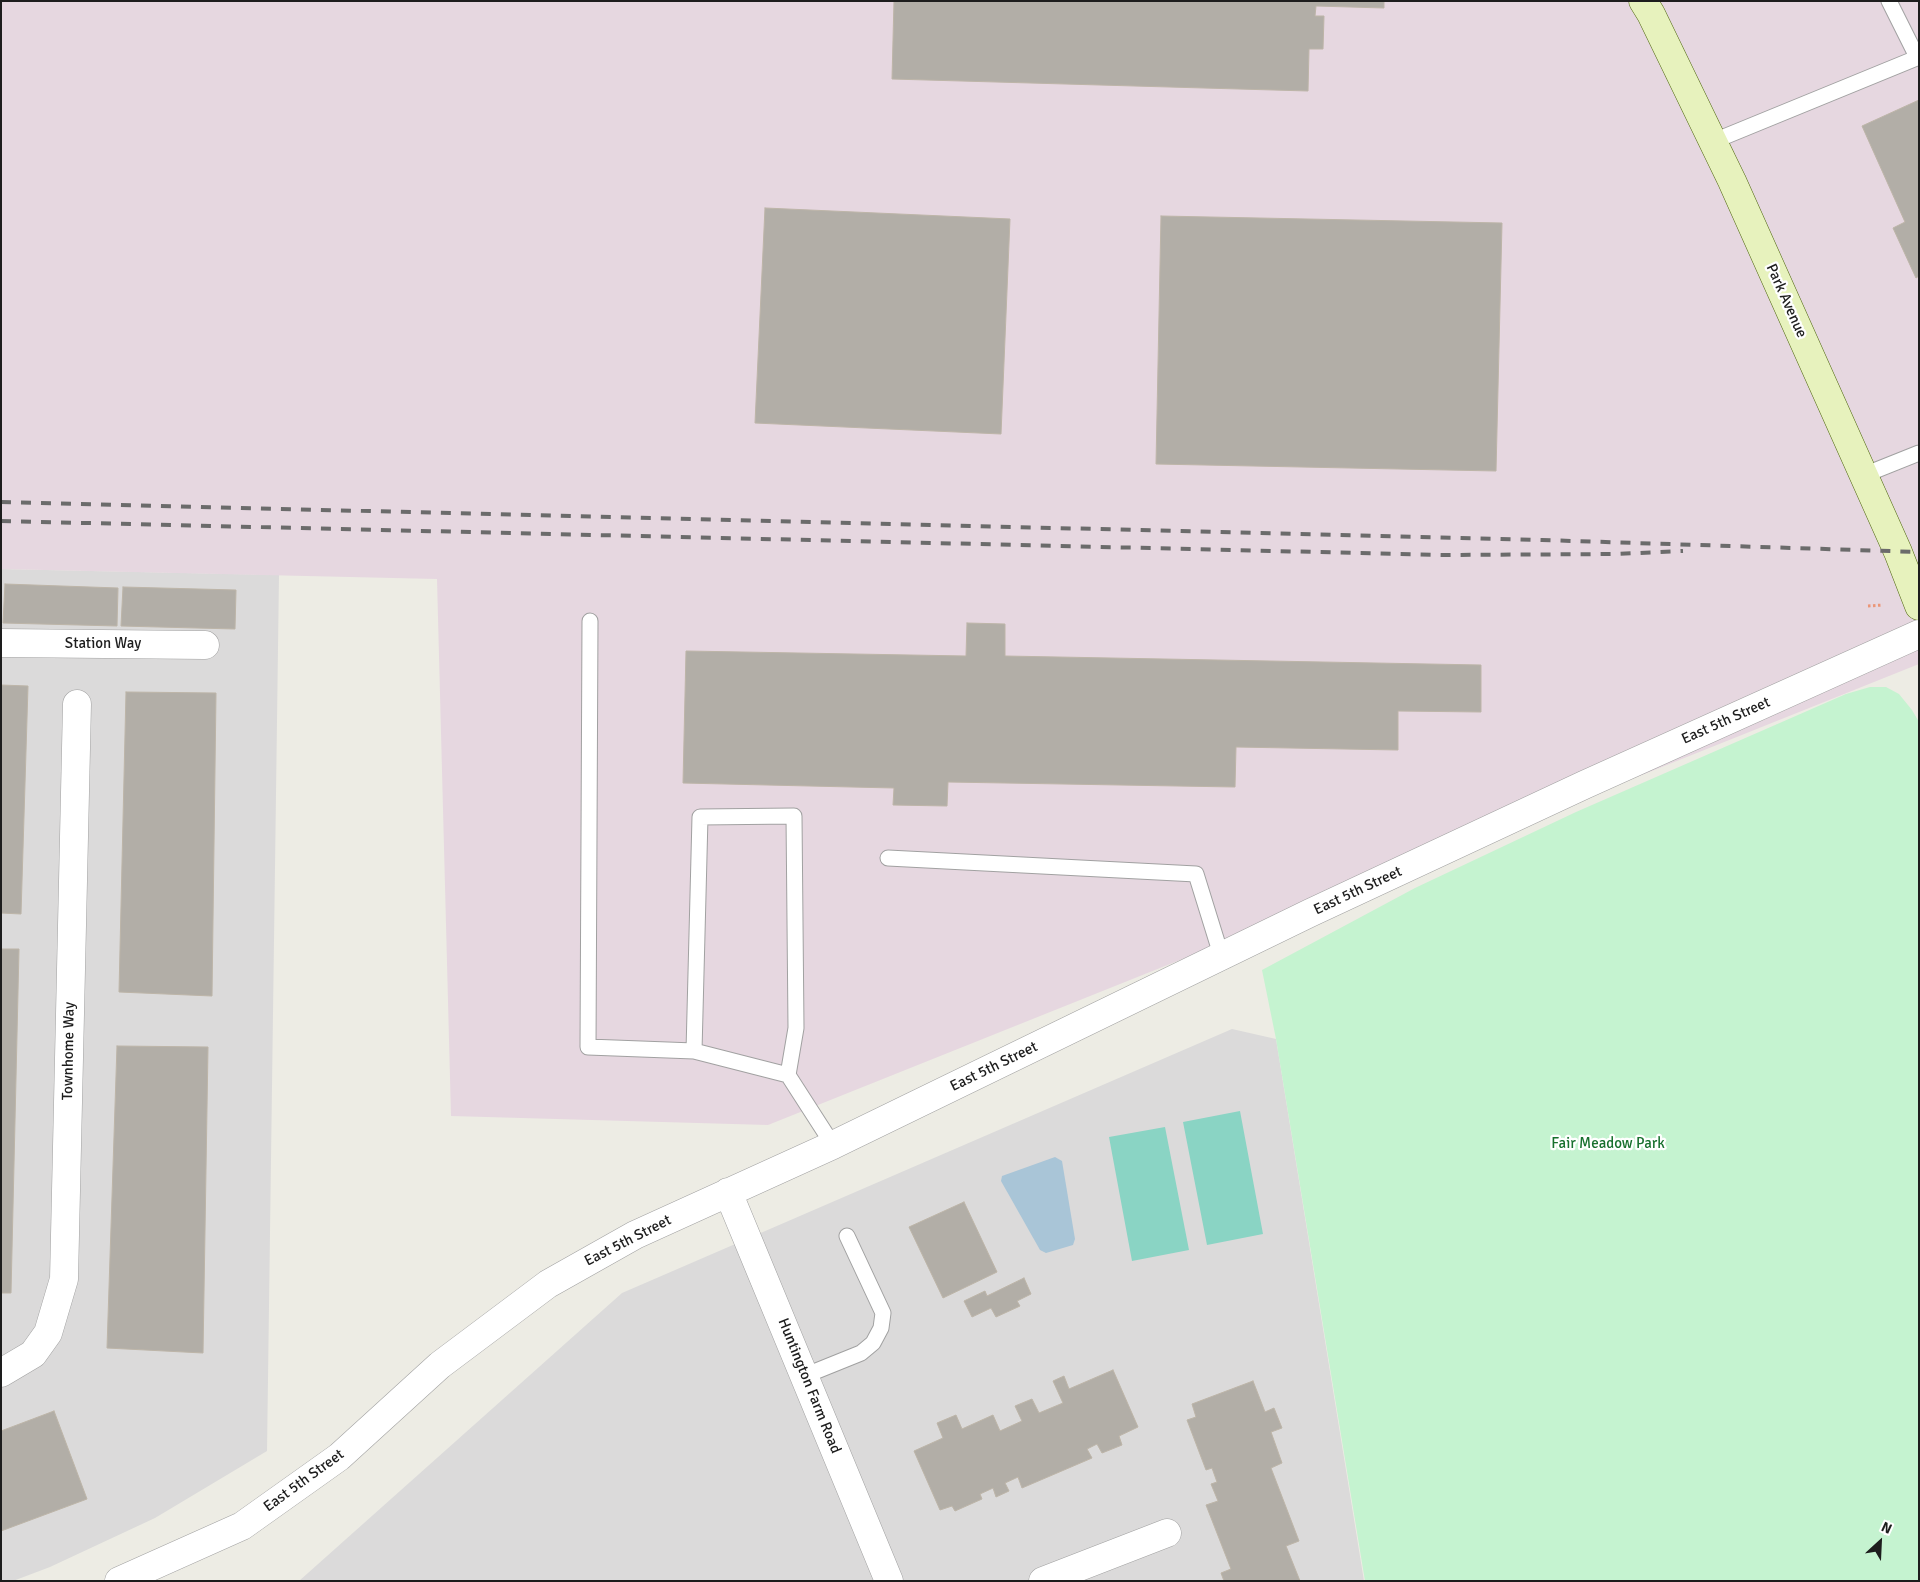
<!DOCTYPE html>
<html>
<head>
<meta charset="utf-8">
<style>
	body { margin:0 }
	#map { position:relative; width:1920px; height:1582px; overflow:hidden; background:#edece4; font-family:Signika,sans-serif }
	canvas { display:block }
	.frame { position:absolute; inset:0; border:2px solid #1d1d1d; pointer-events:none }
	.north { position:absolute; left:1855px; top:1517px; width:50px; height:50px; -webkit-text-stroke:4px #fff; paint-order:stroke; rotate:25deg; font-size:14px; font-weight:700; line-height:20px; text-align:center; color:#1d1d1d }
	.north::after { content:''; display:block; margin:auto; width:18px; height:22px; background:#1d1d1d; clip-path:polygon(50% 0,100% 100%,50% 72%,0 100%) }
</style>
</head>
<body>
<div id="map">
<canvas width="1920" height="1582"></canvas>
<div class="frame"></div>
<div class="north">N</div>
</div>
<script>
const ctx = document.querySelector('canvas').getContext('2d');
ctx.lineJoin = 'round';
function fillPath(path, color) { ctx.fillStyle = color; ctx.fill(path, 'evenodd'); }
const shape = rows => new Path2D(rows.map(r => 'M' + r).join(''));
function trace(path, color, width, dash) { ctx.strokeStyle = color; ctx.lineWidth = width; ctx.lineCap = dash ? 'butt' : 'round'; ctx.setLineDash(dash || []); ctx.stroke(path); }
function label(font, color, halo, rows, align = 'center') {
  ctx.font = font + ' Signika,sans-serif'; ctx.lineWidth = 4.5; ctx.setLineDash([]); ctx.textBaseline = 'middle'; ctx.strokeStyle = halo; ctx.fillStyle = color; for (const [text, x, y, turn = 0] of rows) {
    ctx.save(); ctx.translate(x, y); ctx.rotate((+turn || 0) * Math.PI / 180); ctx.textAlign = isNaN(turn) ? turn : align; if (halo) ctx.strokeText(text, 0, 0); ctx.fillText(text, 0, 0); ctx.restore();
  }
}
const residential = shape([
	[1,569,279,575,267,1451,155,1518,50,1567,13,1581,1,1581],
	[1232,1029,1276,1039,1364,1581,299,1581,622,1293]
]);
const industrial = shape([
	[1,1,1919,1,1919,664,768,1125,451,1116,437,579,1,569]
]);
const park = shape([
	[1870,687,1886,687,1899,694,1912,710,1919,722,1919,1581,1365,1581,1276,1039,1262,970,1415,888,1576,812,1846,694]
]);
const pitch = shape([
	[1240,1111,1263,1234,1207,1245,1183,1122],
	[1165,1127,1189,1250,1132,1261,1109,1137]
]);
const water = shape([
	[1055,1157,1062,1161,1075,1239,1073,1245,1046,1253,1040,1250,1001,1181,1002,1176]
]);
const building = shape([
	[894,1,1384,1,1384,8,1316,6,1315,16,1324,16,1323,49,1309,49,1308,91,892,79,894,1],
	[1919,100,1919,276,1916,278,1893,228,1905,222,1862,126,1919,100],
	[765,208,1010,219,1001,434,755,423,765,208],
	[1161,216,1502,223,1496,471,1156,464,1161,216],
	[5,584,118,588,117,626,3,623,5,584],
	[123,587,236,590,235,629,121,626,123,587],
	[967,623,1005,624,1005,656,1481,665,1481,712,1398,711,1398,750,1236,747,1235,787,948,782,947,806,893,805,894,788,683,783,686,651,966,656,967,623],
	[1,685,28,686,21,914,1,913,1,685],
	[126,692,216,693,212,996,119,992,126,692],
	[1,949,19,949,11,1293,1,1293,1,949],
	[117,1046,208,1047,203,1353,107,1348,117,1046],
	[964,1202,997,1272,943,1298,909,1227,964,1202],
	[1024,1278,1031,1294,1017,1301,1020,1306,996,1317,991,1308,972,1317,964,1301,985,1291,987,1296,1024,1278],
	[1113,1370,1138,1427,1119,1436,1122,1445,1102,1453,1097,1444,1087,1449,1092,1458,1022,1488,1018,1477,1005,1483,1009,1491,996,1497,993,1488,980,1494,982,1499,955,1511,952,1506,940,1510,914,1451,943,1438,937,1423,956,1415,962,1429,993,1415,1000,1431,1022,1421,1015,1406,1032,1399,1039,1413,1063,1403,1053,1381,1064,1376,1069,1389,1113,1370],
	[1253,1381,1265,1412,1274,1408,1282,1428,1271,1432,1282,1463,1271,1468,1299,1541,1286,1546,1300,1581,1224,1581,1221,1573,1231,1569,1206,1505,1218,1501,1211,1484,1217,1482,1212,1468,1206,1470,1187,1420,1196,1417,1192,1404,1253,1381],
	[54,1411,87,1499,1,1531,1,1431,54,1411]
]);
const path = shape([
	[1868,606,1883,605]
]);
const service = shape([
	[1889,1,1917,57],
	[1714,141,1919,57],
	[1864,475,1919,453],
	[590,621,588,1047,694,1051],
	[888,858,1196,874,1222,958],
	[788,1075,796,1028,794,816,700,817,694,1051,788,1075,833,1145],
	[804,1376,861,1353,873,1343,881,1328,883,1313,847,1236]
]);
const minor = shape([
	[1,643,205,645],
	[728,1192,889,1581],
	[1,1373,33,1354,48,1333,64,1279,77,704],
	[119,1581,242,1526,339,1457,440,1365,548,1284,635,1235,833,1145,1310,913,1584,785,1919,634],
	[1043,1581,1167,1533]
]);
const secondary = shape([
	[1643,1,1651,14,1732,181,1898,552,1919,606]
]);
const rail = shape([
	[1,502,1542,540,1919,552],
	[1,521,1444,555,1616,554,1683,551]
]);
const streetNames = [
	["Park Avenue",1786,301,66],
	["Station Way",103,644],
	["East 5th Street",1726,721,-24],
	["East 5th Street",1358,891,-25],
	["Townhome Way",69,1051,-89],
	["East 5th Street",994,1067,-26],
	["East 5th Street",628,1241,-27],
	["Huntington Farm Road",809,1386,68],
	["East 5th Street",304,1481,-36]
];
const parkNames = [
	["Fair Meadow Park",1608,1144]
];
fillPath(residential, '#dbdada');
fillPath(industrial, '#e6d7e0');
fillPath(park, '#c5f3d0');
fillPath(pitch, '#8ad4c4');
fillPath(water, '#a9c5d7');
fillPath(building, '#b2aea7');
trace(building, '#bdb5a8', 1);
trace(service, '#a1a1a1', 17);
trace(minor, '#a1a1a1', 29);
trace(secondary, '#506810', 29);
trace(path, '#eb9677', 3, [2.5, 2.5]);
trace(service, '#fff', 15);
trace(minor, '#fff', 28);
trace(secondary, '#e7f2bd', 28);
trace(rail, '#6b6b6b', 4, [10, 10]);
label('15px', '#1d1d1d', '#fff', streetNames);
label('15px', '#17702d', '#fff', parkNames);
</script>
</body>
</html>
